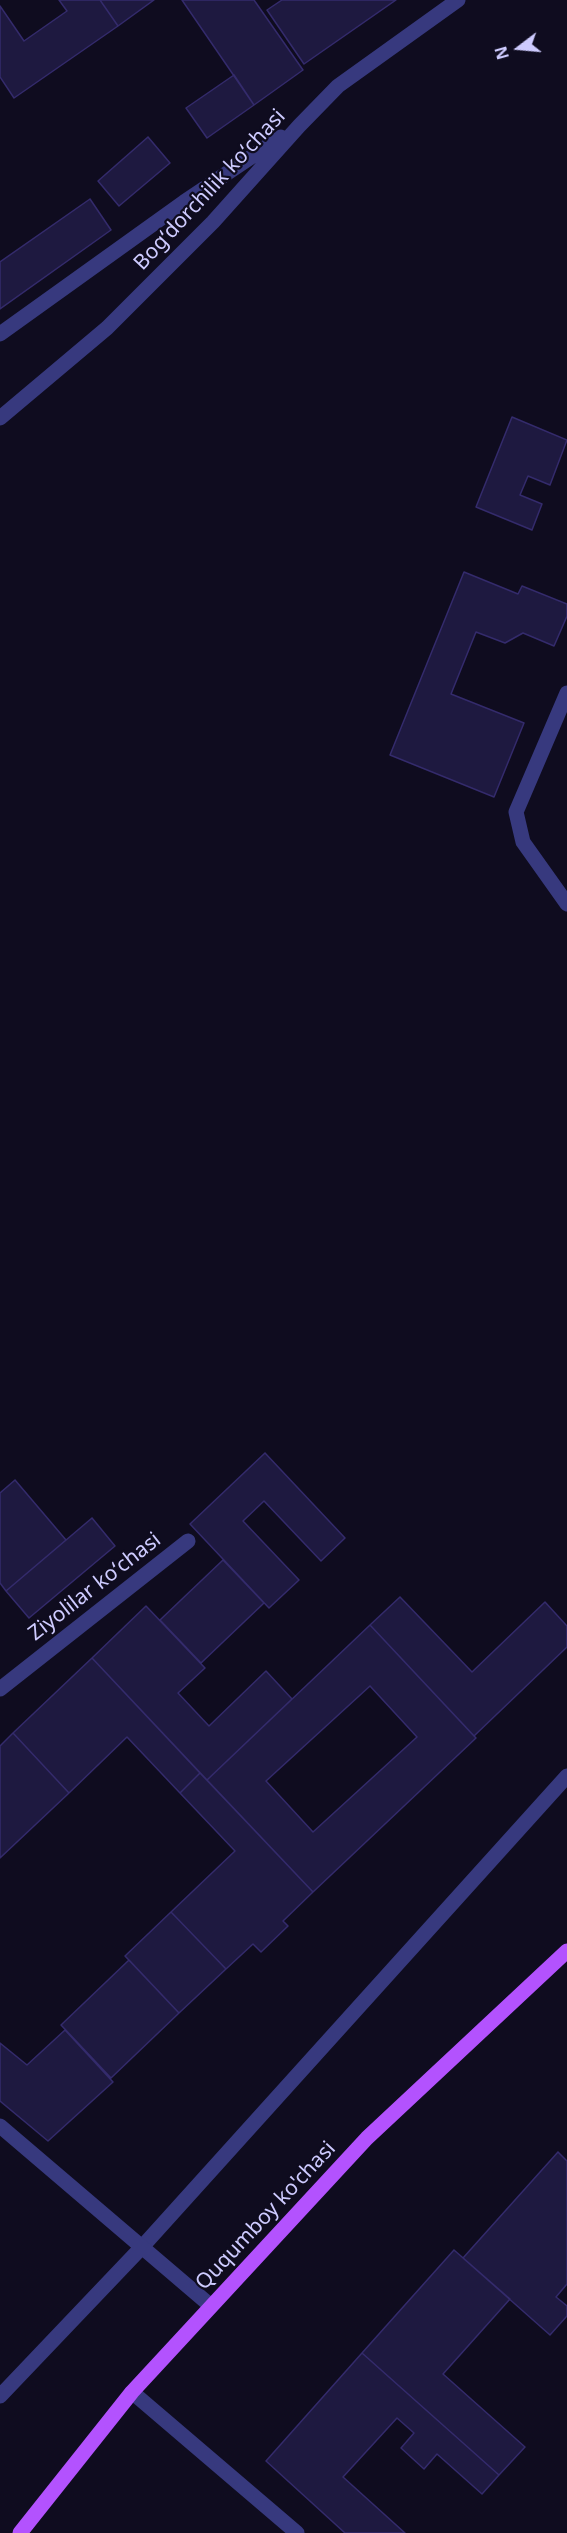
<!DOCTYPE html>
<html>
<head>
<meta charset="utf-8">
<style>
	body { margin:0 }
	#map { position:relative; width:567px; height:2533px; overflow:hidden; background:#0f0c1f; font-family:"Noto Sans",sans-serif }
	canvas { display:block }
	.north { position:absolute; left:489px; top:18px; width:60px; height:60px; -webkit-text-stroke:4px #0f0c1f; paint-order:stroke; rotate:254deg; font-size:16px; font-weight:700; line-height:24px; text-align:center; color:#cecbff }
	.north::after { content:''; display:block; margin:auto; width:21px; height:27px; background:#cecbff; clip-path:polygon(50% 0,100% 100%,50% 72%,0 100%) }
</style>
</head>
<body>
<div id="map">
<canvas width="567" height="2533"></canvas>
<div class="north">N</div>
</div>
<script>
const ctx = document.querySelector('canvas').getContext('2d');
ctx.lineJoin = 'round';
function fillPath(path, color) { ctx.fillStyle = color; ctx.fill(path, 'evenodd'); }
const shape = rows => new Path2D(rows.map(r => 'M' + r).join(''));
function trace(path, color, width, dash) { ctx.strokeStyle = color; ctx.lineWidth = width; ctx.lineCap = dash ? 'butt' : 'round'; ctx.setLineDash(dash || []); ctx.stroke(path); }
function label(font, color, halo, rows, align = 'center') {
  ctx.font = font + ' "Noto Sans",sans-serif'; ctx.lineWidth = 4.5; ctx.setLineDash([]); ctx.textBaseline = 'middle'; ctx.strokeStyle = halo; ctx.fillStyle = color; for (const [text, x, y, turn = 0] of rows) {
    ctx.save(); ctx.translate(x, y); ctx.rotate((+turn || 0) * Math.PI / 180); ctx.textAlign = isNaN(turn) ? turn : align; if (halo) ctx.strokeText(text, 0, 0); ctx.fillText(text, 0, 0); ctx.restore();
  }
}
const building = shape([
	[59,0,100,0,118,26,14,98,0,77,0,6,24,41,67,11,59,0],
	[100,0,154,0,118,26,100,0],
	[182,0,254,0,303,70,254,105,182,0],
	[282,0,396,0,304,64,267,10,282,0],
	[234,75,254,105,207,138,186,108,234,75],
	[148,137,170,163,119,206,98,181,148,137],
	[90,199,111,230,0,309,0,262,90,199],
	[512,417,567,440,550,485,528,476,520,495,542,504,532,530,476,507,512,417],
	[464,572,518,594,522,586,567,604,567,616,554,646,523,633,505,643,476,632,451,694,524,723,494,797,390,755,464,572],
	[265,1453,345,1538,321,1561,264,1501,243,1521,299,1580,269,1608,190,1524,265,1453],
	[15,1480,66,1540,6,1591,0,1583,0,1493,15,1480],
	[92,1518,115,1546,29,1618,6,1591,92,1518],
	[223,1560,264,1603,201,1663,160,1620,223,1560],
	[400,1597,472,1672,545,1602,567,1626,567,1647,474,1736,370,1625,400,1597],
	[146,1606,205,1668,178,1693,209,1726,266,1671,292,1699,207,1780,92,1658,146,1606],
	[370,1625,476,1738,313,1892,207,1780,370,1625],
	[370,1686,417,1737,313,1832,266,1781,370,1686],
	[92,1658,200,1773,180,1793,127,1737,69,1793,13,1733,92,1658],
	[13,1733,69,1793,0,1858,0,1746,13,1733],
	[200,1773,313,1892,283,1921,288,1926,261,1952,253,1944,226,1969,171,1912,235,1851,180,1793,200,1773],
	[171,1912,226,1969,179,2013,125,1956,171,1912],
	[129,1960,179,2013,111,2078,61,2025,129,1960],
	[65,2030,113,2082,48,2141,0,2101,0,2043,27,2065,65,2030],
	[558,2152,567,2161,567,2284,556,2297,567,2306,567,2316,550,2335,463,2258,558,2152],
	[454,2250,510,2299,443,2374,525,2447,499,2475,362,2353,454,2250],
	[362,2353,499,2475,482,2494,437,2454,424,2469,401,2448,414,2433,397,2418,343,2477,405,2533,345,2533,266,2461,362,2353]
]);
const lane = shape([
	[0,334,184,202,281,137],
	[0,418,107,328,213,222,299,126,338,86,458,0],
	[567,693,516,812,523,842,567,904],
	[142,2247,567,1776]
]);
const street = shape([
	[0,1689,188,1541],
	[0,2126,211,2306],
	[132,2392,297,2533],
	[0,2396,142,2247]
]);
const primary = shape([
	[20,2533,132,2392,367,2138,567,1951]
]);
const streetNames = [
	["Bogʻdorchilik koʻchasi",210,190,-47],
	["Ziyolilar koʻchasi",95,1587,-38],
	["Ququmboy ko'chasi",266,2216,-47]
];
fillPath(building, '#1e1940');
trace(building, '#342b6c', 1.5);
trace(lane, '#37397e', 15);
trace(street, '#37397e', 15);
trace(primary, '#b352fe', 15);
label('21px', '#cecbff', '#0f0c1f', streetNames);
</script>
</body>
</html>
